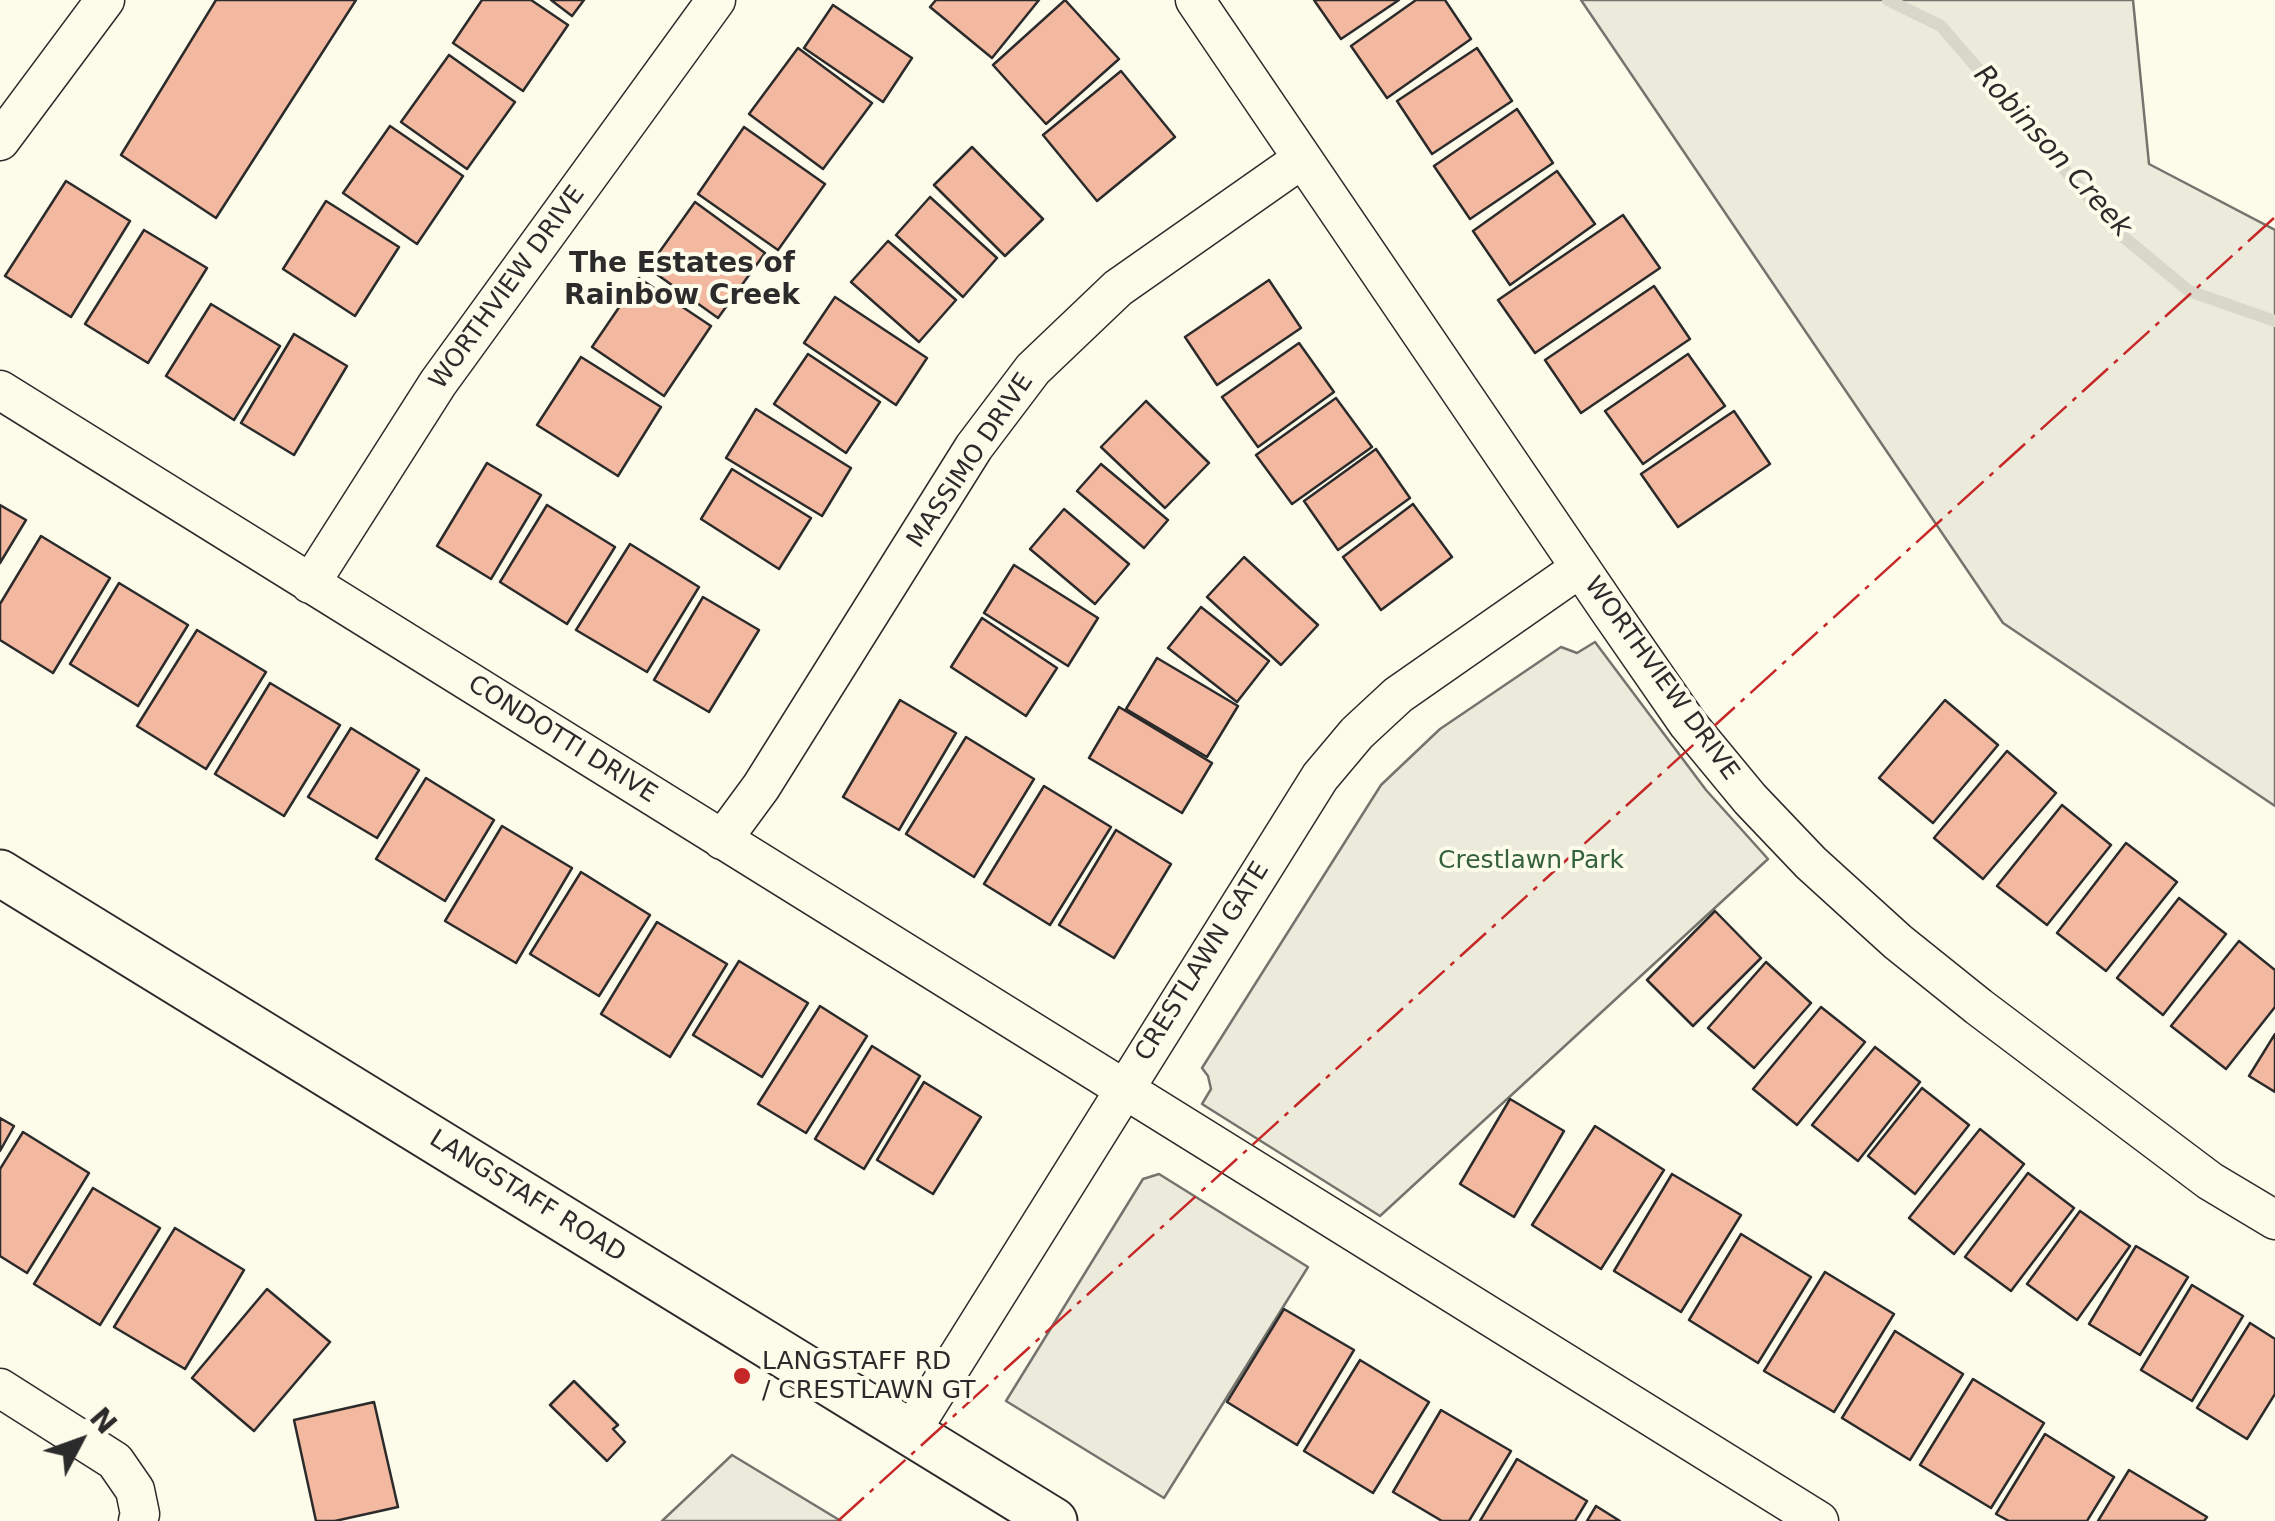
<!DOCTYPE html>
<html>
<head>
<meta charset="utf-8">
<style>
	body { margin:0 }
	#map { position:relative; width:2275px; height:1521px; overflow:hidden; background:#fdfbea; font-family:"DejaVu Sans",sans-serif }
	canvas { display:block }
	.north { position:absolute; left:30px; top:1391px; width:100px; height:100px; -webkit-text-stroke:8px #fdfbea; paint-order:stroke; rotate:49deg; font-size:28px; font-weight:700; line-height:40px; text-align:center; color:#2b2b2b }
	.north::after { content:''; display:block; margin:auto; width:35px; height:45px; background:#2b2b2b; clip-path:polygon(50% 0,100% 100%,50% 72%,0 100%) }
</style>
</head>
<body>
<div id="map">
<canvas width="2275" height="1521"></canvas>
<div class="north">N</div>
</div>
<script>
const ctx = document.querySelector('canvas').getContext('2d');
ctx.lineJoin = 'round';
function fillPath(path, color) { ctx.fillStyle = color; ctx.fill(path, 'evenodd'); }
const shape = rows => new Path2D(rows.map(r => 'M' + r).join(''));
function trace(path, color, width, dash) { ctx.strokeStyle = color; ctx.lineWidth = width; ctx.lineCap = dash ? 'butt' : 'round'; ctx.setLineDash(dash || []); ctx.stroke(path); }
function label(font, color, halo, rows, align = 'center') {
  ctx.font = font + ' "DejaVu Sans",sans-serif'; ctx.lineWidth = 8; ctx.setLineDash([]); ctx.textBaseline = 'middle'; ctx.strokeStyle = halo; ctx.fillStyle = color; for (const [text, x, y, turn = 0] of rows) {
    ctx.save(); ctx.translate(x, y); ctx.rotate((+turn || 0) * Math.PI / 180); ctx.textAlign = isNaN(turn) ? turn : align; if (halo) ctx.strokeText(text, 0, 0); ctx.fillText(text, 0, 0); ctx.restore();
  }
}
const green = shape([
	[1581,0,2133,0,2149,164,2275,230,2275,806,2003,623,1581,0],
	[1595,642,1706,790,1768,859,1380,1216,1202,1104,1211,1089,1208,1076,1202,1068,1381,785,1440,729,1561,647,1577,653,1595,642],
	[1159,1174,1308,1267,1164,1498,1006,1401,1143,1179,1159,1174],
	[732,1455,841,1521,662,1521,732,1455]
]);
const stream = shape([
	[1888,0,1941,26,2120,234,2189,291,2275,321]
]);
const building = shape([
	[216,0,356,0,216,218,121,155,216,0],
	[482,0,531,0,568,25,523,91,453,43,482,0],
	[551,0,584,0,572,16,551,0],
	[936,0,1039,0,992,58,930,7,936,0],
	[1065,0,1119,59,1046,124,993,65,1065,0],
	[1314,0,1399,0,1341,39,1314,0],
	[1416,0,1445,0,1471,39,1387,98,1351,46,1416,0],
	[833,5,912,58,883,102,804,48,833,5],
	[798,48,872,103,823,169,749,114,798,48],
	[1477,48,1512,101,1432,154,1397,101,1477,48],
	[449,55,515,102,467,169,401,122,449,55],
	[1121,71,1175,137,1097,201,1043,135,1121,71],
	[1517,109,1553,163,1470,219,1434,166,1517,109],
	[390,126,463,176,417,244,343,193,390,126],
	[744,127,825,184,778,250,698,194,744,127],
	[972,147,1043,219,1005,256,934,185,972,147],
	[1557,171,1595,224,1510,285,1473,231,1557,171],
	[66,181,130,221,71,317,5,276,66,181],
	[930,197,997,258,963,297,896,235,930,197],
	[326,201,399,247,355,316,283,269,326,201],
	[695,202,765,253,718,318,648,268,695,202],
	[1623,215,1660,268,1535,353,1498,300,1623,215],
	[144,230,207,268,148,363,85,324,144,230],
	[888,241,956,300,919,342,851,282,888,241],
	[639,278,711,326,664,396,592,347,639,278],
	[1269,280,1301,328,1217,385,1185,337,1269,280],
	[1654,286,1690,339,1581,413,1545,360,1654,286],
	[835,297,927,358,896,405,804,343,835,297],
	[211,304,280,346,234,420,166,376,211,304],
	[294,334,347,366,294,455,241,423,294,334],
	[1299,343,1334,392,1258,447,1222,397,1299,343],
	[808,354,880,402,846,453,774,404,808,354],
	[1688,354,1725,406,1643,464,1605,411,1688,354],
	[581,357,661,407,618,476,537,425,581,357],
	[1336,398,1372,447,1292,504,1256,455,1336,398],
	[1146,401,1209,463,1165,508,1101,447,1146,401],
	[756,409,851,468,822,516,726,458,756,409],
	[1734,411,1770,464,1678,527,1641,474,1734,411],
	[1376,449,1410,498,1338,550,1304,501,1376,449],
	[487,463,541,495,491,579,437,546,487,463],
	[1101,464,1168,520,1144,548,1077,491,1101,464],
	[732,469,811,518,779,569,701,519,732,469],
	[1413,504,1452,557,1381,610,1343,557,1413,504],
	[0,505,26,520,0,563,0,505],
	[547,505,615,547,567,624,500,582,547,505],
	[1064,509,1129,564,1095,604,1030,549,1064,509],
	[41,536,110,578,53,673,0,640,0,604,41,536],
	[630,544,699,587,647,672,576,630,630,544],
	[1244,557,1318,625,1281,665,1207,597,1244,557],
	[1014,565,1098,618,1068,666,984,613,1014,565],
	[119,583,188,625,138,706,70,664,119,583],
	[703,597,759,630,709,712,654,680,703,597],
	[1201,607,1269,661,1237,702,1168,648,1201,607],
	[982,618,1057,668,1026,716,951,667,982,618],
	[197,630,266,672,206,769,137,726,197,630],
	[1157,658,1238,706,1207,757,1126,709,1157,658],
	[270,683,340,725,284,816,215,774,270,683],
	[900,700,956,733,899,830,843,797,900,700],
	[1945,700,1998,745,1933,823,1879,778,1945,700],
	[1119,707,1212,763,1182,813,1089,758,1119,707],
	[351,728,419,770,377,838,308,797,351,728],
	[966,737,1034,779,974,877,906,834,966,737],
	[2007,751,2056,793,1983,879,1934,838,2007,751],
	[426,778,494,820,445,901,376,859,426,778],
	[1044,786,1111,827,1050,925,984,884,1044,786],
	[2062,805,2111,845,2047,925,1997,886,2062,805],
	[502,826,572,868,516,963,445,921,502,826],
	[1116,830,1171,864,1114,958,1059,925,1116,830],
	[2126,843,2177,882,2106,971,2057,933,2126,843],
	[581,872,650,915,599,996,530,954,581,872],
	[2179,898,2226,934,2163,1015,2117,978,2179,898],
	[1715,911,1761,958,1693,1026,1647,980,1715,911],
	[657,922,727,964,670,1057,601,1014,657,922],
	[2239,941,2275,970,2275,1007,2226,1069,2171,1026,2239,941],
	[739,961,808,1003,762,1077,693,1035,739,961],
	[1766,962,1811,1003,1754,1068,1708,1028,1766,962],
	[820,1006,867,1036,806,1133,758,1104,820,1006],
	[1821,1007,1865,1042,1797,1125,1753,1089,1821,1007],
	[2275,1034,2275,1092,2249,1076,2275,1034],
	[872,1046,920,1076,864,1169,815,1139,872,1046],
	[1875,1047,1920,1082,1858,1161,1812,1125,1875,1047],
	[924,1082,981,1117,933,1194,877,1160,924,1082],
	[1922,1088,1969,1125,1915,1194,1868,1156,1922,1088],
	[1510,1099,1564,1131,1514,1217,1460,1184,1510,1099],
	[0,1118,14,1126,0,1151,0,1118],
	[1595,1126,1664,1170,1601,1269,1532,1225,1595,1126],
	[1980,1129,2024,1164,1954,1254,1909,1218,1980,1129],
	[23,1132,89,1173,27,1273,0,1256,0,1169,23,1132],
	[2028,1173,2074,1208,2011,1291,1965,1257,2028,1173],
	[1672,1174,1741,1215,1681,1312,1614,1271,1672,1174],
	[93,1188,160,1228,100,1325,34,1284,93,1188],
	[2080,1211,2130,1246,2077,1320,2027,1284,2080,1211],
	[175,1228,244,1270,185,1369,114,1327,175,1228],
	[1741,1234,1811,1277,1758,1363,1689,1320,1741,1234],
	[2136,1246,2188,1277,2140,1355,2089,1324,2136,1246],
	[1825,1272,1894,1314,1834,1412,1764,1371,1825,1272],
	[2192,1285,2243,1316,2192,1401,2141,1370,2192,1285],
	[267,1289,330,1342,254,1431,192,1378,267,1289],
	[1284,1309,1354,1350,1297,1445,1227,1402,1284,1309],
	[2250,1323,2275,1339,2275,1394,2247,1439,2197,1408,2250,1323],
	[1895,1331,1963,1374,1910,1460,1842,1418,1895,1331],
	[1360,1360,1429,1402,1373,1493,1304,1451,1360,1360],
	[1973,1379,2044,1423,1991,1508,1920,1465,1973,1379],
	[574,1381,618,1425,613,1429,625,1442,607,1461,550,1405,574,1381],
	[374,1402,398,1507,335,1521,316,1521,294,1420,374,1402],
	[1441,1410,1511,1451,1469,1521,1442,1521,1393,1492,1441,1410],
	[2045,1434,2114,1477,2087,1521,2009,1521,1996,1514,2045,1434],
	[1517,1459,1587,1501,1575,1521,1480,1521,1517,1459],
	[2129,1470,2207,1517,2204,1521,2098,1521,2129,1470],
	[1596,1506,1620,1521,1587,1521,1596,1506]
]);
const minor = shape([
	[1195,0,1607,607,1688,724,1750,799,1811,863,1898,942,1979,1007,2210,1181,2275,1220],
	[0,141,105,0],
	[0,390,1819,1521],
	[310,584,438,383,716,0],
	[722,840,761,787,974,447,1033,369,1118,288,1302,159],
	[0,1388,115,1461,135,1490,140,1514,138,1521],
	[910,1433,1320,777,1357,733,1398,695,1580,568]
]);
const tertiary = shape([
	[0,873,1054,1521]
]);
const power = shape([
	[838,1521,2275,217]
]);
const markers = [
	[742,1376,10,"#c62828"]
];
const streetNames = [
	["WORTHVIEW DRIVE",508,288,-54],
	["MASSIMO DRIVE",971,461,-56],
	["WORTHVIEW DRIVE",1661,679,54],
	["CONDOTTI DRIVE",562,740,32],
	["CRESTLAWN GATE",1203,962,-58],
	["LANGSTAFF ROAD",527,1197,32]
];
const parkNames = [
	["Crestlawn Park",1531,861]
];
const poiNames = [
	["LANGSTAFF RD",762,1362],
	["/ CRESTLAWN GT",762,1391]
];
const waterNames = [
	["Robinson Creek",2052,152,48]
];
const neighbourhoodNames = [
	["The Estates of",682,265],
	["Rainbow Creek",682,297]
];
fillPath(green, '#ecebdb');
trace(green, '#74746e', 2.5);
trace(stream, '#d8d7c9', 12);
fillPath(building, '#f2b8a0');
trace(building, '#2b2b2b', 2.5);
trace(minor, '#2b2b2b', 41);
trace(tertiary, '#2b2b2b', 49);
trace(minor, '#fdfbea', 38);
trace(tertiary, '#fdfbea', 45);
trace(power, '#c62828', 2.5, [35, 8, 5, 8]);
for (const [x, y, r, color] of markers) { const dot = new Path2D(); dot.arc(x, y, r, 0, 2 * Math.PI); ctx.fillStyle = color; ctx.fill(dot); trace(dot, '#fdfbea', 4); }
label('25px', '#2b2b2b', '#fdfbea', streetNames);
label('25px', '#34623c', '#fdfbea', parkNames);
label('25px', '#2b2b2b', '#fdfbea', poiNames, 'left');
label('italic 28px', '#2b2b2b', '#fdfbea', waterNames);
label('bold 28px', '#2b2b2b', '#fdfbea', neighbourhoodNames);
</script>
</body>
</html>
